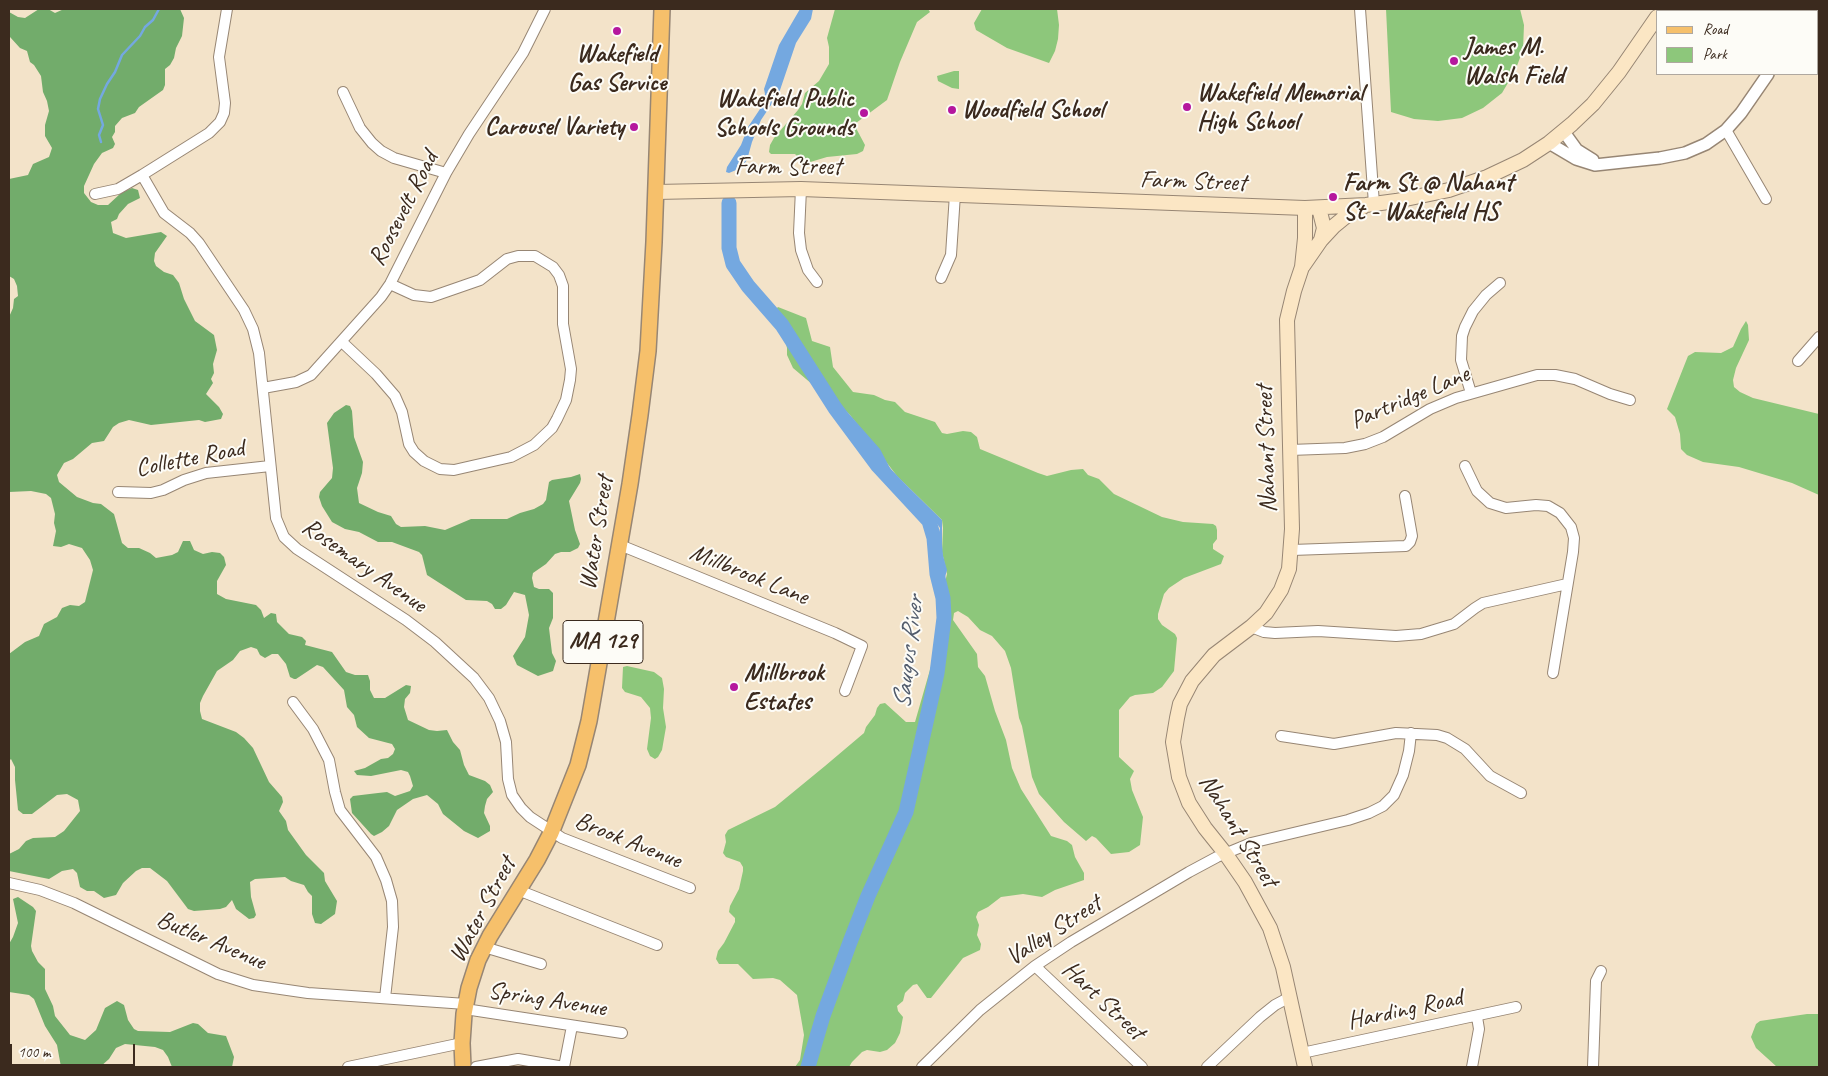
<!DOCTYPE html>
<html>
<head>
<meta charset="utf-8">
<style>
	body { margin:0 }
	#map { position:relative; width:1828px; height:1076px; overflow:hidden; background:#f3e3c9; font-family:Caveat,sans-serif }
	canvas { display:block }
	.frame { position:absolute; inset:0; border:10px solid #3b2a1e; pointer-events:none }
	.legend { position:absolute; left:1656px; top:10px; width:162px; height:65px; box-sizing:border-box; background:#fdfcf7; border:1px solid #afa8a0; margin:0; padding:6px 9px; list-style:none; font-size:15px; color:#3b2a1e }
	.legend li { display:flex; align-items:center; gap:10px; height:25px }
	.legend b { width:25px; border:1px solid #afa8a0 }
	.scale { position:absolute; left:10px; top:1044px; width:125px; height:22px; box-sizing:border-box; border:2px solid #3b2a1e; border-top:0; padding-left:6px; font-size:15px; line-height:18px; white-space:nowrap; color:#3b2a1e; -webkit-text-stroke:4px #fdfcf7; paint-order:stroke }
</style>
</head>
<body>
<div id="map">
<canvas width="1828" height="1076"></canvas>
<div class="frame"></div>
<ul class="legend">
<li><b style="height:6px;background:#f6c06b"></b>Road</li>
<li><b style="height:14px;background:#8dc77b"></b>Park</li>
</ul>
<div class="scale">100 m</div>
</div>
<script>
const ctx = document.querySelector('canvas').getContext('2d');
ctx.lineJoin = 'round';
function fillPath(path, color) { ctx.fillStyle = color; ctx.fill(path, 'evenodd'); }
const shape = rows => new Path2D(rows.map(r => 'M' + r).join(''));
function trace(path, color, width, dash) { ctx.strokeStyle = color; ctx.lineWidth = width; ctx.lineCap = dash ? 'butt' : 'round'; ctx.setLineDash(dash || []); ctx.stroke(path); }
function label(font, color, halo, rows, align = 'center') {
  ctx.font = font + ' Caveat,sans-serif'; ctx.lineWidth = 4; ctx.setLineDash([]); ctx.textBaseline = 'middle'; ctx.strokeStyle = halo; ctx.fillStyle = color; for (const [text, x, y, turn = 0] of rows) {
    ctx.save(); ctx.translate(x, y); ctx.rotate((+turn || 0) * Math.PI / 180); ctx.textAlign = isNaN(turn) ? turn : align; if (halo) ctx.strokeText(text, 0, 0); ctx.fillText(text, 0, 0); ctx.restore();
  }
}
const green = shape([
	[835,9,928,9,930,12,917,22,900,62,887,100,856,123,857,130,865,145,863,151,857,154,827,157,807,163,804,163,795,154,771,154,769,152,770,145,774,138,798,110,802,104,805,93,819,81,829,64,829,47,827,38],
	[982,9,1057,9,1059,25,1058,39,1055,51,1049,63,1007,48,976,30,974,23],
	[1386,9,1520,9,1524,25,1523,50,1515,71,1502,93,1483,108,1462,118,1438,121,1414,119,1391,112],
	[954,71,959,71,959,89,952,88,938,81,937,76],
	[778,307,806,318,812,341,830,347,833,367,853,392,874,395,885,400,895,402,905,412,935,422,942,433,947,434,963,431,971,432,977,437,980,449,1038,473,1047,476,1071,470,1083,469,1088,475,1099,479,1114,494,1162,517,1183,522,1213,524,1216,526,1217,530,1217,539,1213,544,1213,549,1224,556,1221,564,1184,578,1169,588,1164,594,1158,614,1158,619,1162,625,1175,634,1177,638,1174,671,1162,687,1153,693,1135,695,1130,697,1119,710,1119,757,1134,771,1130,779,1132,790,1143,817,1140,845,1129,852,1111,854,1096,838,1092,836,1086,841,1064,822,1039,794,1032,777,1022,726,1019,718,1011,668,1005,651,992,636,980,630,968,617,958,611,954,613,953,620,977,654,978,667,985,676,995,711,1006,740,1012,768,1021,789,1051,836,1067,841,1072,845,1075,857,1084,873,1084,880,1055,890,1042,897,1023,894,1001,897,988,907,978,912,976,917,979,925,977,935,981,944,980,950,963,958,931,998,927,998,917,984,913,985,905,993,903,1001,897,1006,898,1011,903,1017,900,1033,895,1043,887,1050,880,1052,867,1050,862,1052,852,1062,849,1067,795,1067,800,1060,804,1035,797,995,780,980,773,978,753,979,738,964,719,964,716,959,718,951,724,943,735,922,735,918,729,912,730,906,739,889,743,871,743,867,740,862,726,857,723,853,726,842,725,835,728,830,775,807,825,766,864,733,866,727,875,715,877,708,880,704,885,703,906,722,915,722,948,607,948,600,944,586,947,574,942,552,943,528,942,520,897,476,850,415,833,399,819,390,793,368,787,355,787,348,784,334,775,310],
	[1746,321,1748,325,1749,340,1736,368,1733,380,1734,387,1740,392,1753,398,1819,414,1819,495,1792,483,1739,467,1703,462,1687,455,1681,449,1680,434,1675,417,1667,409,1688,356,1695,352,1721,353,1733,347,1741,329],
	[627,666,654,672,662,678,664,689,663,708,666,727,662,750,658,757,655,759,650,756,647,749,651,718,650,708,641,697,625,692,622,688,623,667],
	[1807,1014,1819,1014,1819,1067,1777,1067,1756,1048,1751,1037,1756,1024,1760,1021]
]);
const forest = shape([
	[39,9,48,9,55,13,64,9,180,9,184,18,182,36,176,48,174,58,170,65,165,69,165,85,163,90,139,107,135,113,122,118,115,126,115,132,112,137,115,144,113,148,102,153,94,164,84,186,84,193,91,202,98,205,108,205,121,193,132,188,138,190,140,198,128,204,119,214,117,219,111,222,113,233,126,238,161,232,167,236,155,253,154,261,156,266,164,272,173,275,179,283,184,299,195,321,214,335,217,350,213,364,214,373,211,379,213,383,206,394,219,407,223,414,221,419,205,422,199,420,151,425,129,420,119,423,113,427,104,441,92,443,73,459,64,463,57,475,59,482,77,497,93,503,101,504,114,514,122,543,128,548,139,548,150,553,156,558,172,555,178,552,183,541,190,541,194,550,203,554,212,552,220,553,224,557,226,565,217,581,217,594,226,599,256,605,261,610,264,618,271,613,276,614,277,622,289,634,302,637,306,641,305,645,332,652,346,672,355,675,368,675,370,681,370,690,374,698,385,698,406,685,411,686,410,693,405,699,404,707,408,720,429,730,437,731,447,730,453,742,460,750,464,765,469,775,485,781,490,785,493,792,487,799,485,806,484,813,490,826,490,831,478,838,464,831,443,814,438,804,427,795,413,799,397,810,389,826,382,832,374,836,371,834,352,813,350,799,353,796,378,793,387,792,395,796,410,791,413,786,410,776,408,772,401,770,371,776,357,775,354,771,365,768,381,759,388,758,393,754,395,749,392,744,369,738,357,727,354,715,347,707,344,690,323,667,317,665,296,679,294,679,290,677,286,664,278,654,272,654,265,658,260,655,257,649,251,647,240,651,233,660,217,671,203,696,200,703,200,711,202,719,236,732,244,738,253,748,269,782,282,797,283,802,279,811,286,821,288,830,306,855,324,873,325,881,337,901,335,914,321,924,315,923,312,914,312,896,308,892,304,885,291,881,285,877,255,879,250,882,251,897,256,915,254,918,249,919,236,909,232,900,226,907,220,909,194,911,188,909,167,881,150,868,142,868,136,871,123,883,116,895,104,898,94,891,87,891,80,887,77,873,73,869,62,871,49,879,9,871,9,854,19,849,26,841,33,838,55,837,64,831,80,811,78,800,67,794,57,795,32,814,23,814,18,810,15,780,15,767,11,759,9,761,9,654,25,642,39,636,44,624,57,617,62,608,70,605,79,606,85,602,93,570,90,560,82,548,69,544,61,547,53,546,56,531,54,523,55,514,51,498,46,494,31,491,9,492,9,317,13,308,14,299,18,296,17,286,14,279,9,276,9,179,28,175,33,164,49,157,52,148,45,136,45,125,49,111,47,101,43,92,41,76,34,65,30,62,27,51,20,48,10,37,9,33,9,12,18,17,25,18],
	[346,405,350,406,352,411,354,437,363,462,362,473,357,488,359,503,378,512,391,516,396,524,401,527,425,526,445,530,471,519,507,519,520,513,534,509,543,504,546,500,549,482,552,480,571,477,580,474,581,479,580,483,569,501,575,530,580,544,578,548,570,552,561,552,555,554,546,564,533,573,532,578,534,587,539,589,549,589,553,593,553,618,549,628,552,653,556,661,553,671,538,676,517,665,513,656,525,637,529,615,525,595,514,592,506,605,501,609,495,609,492,604,487,601,466,600,427,575,422,555,419,552,392,542,378,542,359,532,345,529,332,522,322,506,319,497,320,492,332,478,333,468,327,423,334,413],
	[18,897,33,907,36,911,31,946,32,951,38,962,45,969,45,989,53,1006,55,1016,70,1035,85,1040,96,1030,105,1008,117,1001,124,1005,128,1020,134,1029,138,1031,170,1032,193,1023,198,1024,208,1033,226,1036,234,1057,232,1067,172,1067,168,1057,163,1050,155,1047,125,1044,116,1048,109,1059,100,1067,61,1067,57,1045,45,1026,34,999,29,995,9,992,9,944,13,937,18,923,13,899]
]);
const water = shape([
	[800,9,813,9,811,19,796,43,779,93,761,120,752,142,747,160,741,168,729,173,726,172,727,167,741,145,748,127,760,109,765,94,764,89,779,45],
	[819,390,833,399,850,415,880,449,891,470,897,476,942,520,942,552,947,570,944,581,942,577,937,551,940,528,925,507,878,461,833,400]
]);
const stream = shape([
	[101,142,99,135,103,125,98,109,100,99,107,84,115,72,122,55,140,36,145,27,153,20,159,9]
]);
const river = shape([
	[729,203,729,248,733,264,748,286,782,325,835,408,878,466,929,521,934,538,937,574,943,598,944,618,937,673,906,812,868,896,850,942,823,1016,808,1067]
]);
const minor = shape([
	[1360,9,1374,204],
	[1810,11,1811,9],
	[343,92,360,128,372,143,381,151,394,158,446,173],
	[1726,130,1766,199],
	[142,175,164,213,190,233,199,243,244,310,253,329,259,353,276,518,284,537,297,549,406,620,435,642,474,678,489,698,500,721,506,742,508,779,512,795,521,808,530,817,562,838,690,888],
	[801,189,799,233,801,250,808,270,817,282],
	[95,194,118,189,142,175,209,133,220,122,224,113,225,103,219,57,227,9],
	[941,278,951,255,955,194],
	[342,342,376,374,395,396,402,412,409,444,414,452,424,461,440,469,454,470,511,457,534,445,552,428,557,419,566,400,570,380,571,369,563,324,563,286,559,275,553,267,535,256,518,256,507,259,480,280,431,297,414,295,390,284],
	[1798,361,1819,337],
	[263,388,296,382,311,375,381,297,390,284,446,173,469,134,523,53,545,9],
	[1471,393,1461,360,1462,336,1465,327,1473,311,1486,295,1500,283],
	[1290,450,1345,448,1365,444,1383,437,1430,409,1456,398,1537,375,1555,375,1575,379,1610,394,1630,400],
	[1465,466,1477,491,1490,503,1506,508,1536,505,1548,506,1560,513,1571,527,1574,538,1573,552,1553,673],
	[118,492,151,493,163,490,184,480,206,473,270,466],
	[620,545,835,633,862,646,845,691],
	[1292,550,1406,546,1410,542,1412,536,1405,496],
	[1251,627,1264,632,1275,633,1318,631,1396,636,1421,634,1454,624,1475,608,1483,603,1567,584],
	[293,702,313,729,329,760,335,792,340,810,376,857,386,880,392,901,393,927,385,998],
	[1281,736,1334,744,1396,733,1437,735,1447,738,1465,749,1490,776,1521,793],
	[9,883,40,890,74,903,218,974,253,985,308,993,466,1004],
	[518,890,657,945],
	[484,947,541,964],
	[1035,966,1142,1067],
	[465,1009,622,1033],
	[1302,1053,1516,1007],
	[348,1067,462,1043],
	[476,1067,518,1059,564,1067,572,1026],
	[922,1067,980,1010,1035,966,1071,942,1189,872,1217,857,1251,843,1348,820,1369,813,1383,806,1394,795,1403,775,1409,751,1411,733],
	[1207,1067,1260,1017,1275,1005,1290,997],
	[1472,1067,1479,1029,1477,1017],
	[1593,1067,1596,981,1601,971]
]);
const tertiary = shape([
	[1817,34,1819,37],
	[1564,132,1577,150,1593,160],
	[1549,143,1576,159,1595,165,1660,158,1685,153,1706,144,1726,130,1741,113,1768,74]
]);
const secondary = shape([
	[656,192,801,189,1305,208,1366,205,1396,201,1449,190,1487,177,1523,160,1549,143,1572,124,1593,104,1619,72,1657,17],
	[1305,208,1305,238,1302,267,1294,291,1287,320,1292,529,1289,569,1281,590,1266,613,1251,627,1214,655,1192,681,1180,704,1177,718,1173,742,1179,777,1189,803,1205,828,1225,853,1245,882,1270,928,1283,967,1305,1067],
	[1319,208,1324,228,1321,240],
	[1303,266,1321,240,1334,226,1345,217,1363,207]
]);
const primary = shape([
	[463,1067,462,1043,464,1014,469,988,478,960,490,936,537,860,551,833,578,765,589,721,630,484,640,415,648,351,654,242,662,9]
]);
const markers = [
	[617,31,5,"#b5179e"],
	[1454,61,5,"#b5179e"],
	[1187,107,5,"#b5179e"],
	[952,110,5,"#b5179e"],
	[864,113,5,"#b5179e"],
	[634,127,5,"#b5179e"],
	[1333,197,5,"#b5179e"],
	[734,687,5,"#b5179e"]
];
const shields = [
	[603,642,80]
];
const shieldNames = [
	["MA 129",603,642]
];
const poiNames = [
	["James M.",1464,47],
	["Walsh Field",1464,76],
	["Wakefield",617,54,"center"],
	["Gas Service",617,83,"center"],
	["Wakefield Memorial",1197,93],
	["High School",1197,122],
	["Wakefield Public",854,99,"right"],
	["Schools Grounds",854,128,"right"],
	["Woodfield School",962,110],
	["Carousel Variety",624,127,"right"],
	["Farm St @ Nahant",1343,183],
	["St - Wakefield HS",1343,212],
	["Millbrook",744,673],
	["Estates",744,702]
];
const streetNames = [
	["Farm Street",788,167],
	["Farm Street",1193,182,2],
	["Roosevelt Road",404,209,-63],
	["Partridge Lane",1410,398,-23],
	["Nahant Street",1267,449,-92],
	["Collette Road",190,459,-11],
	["Water Street",597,533,-81],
	["Rosemary Avenue",364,566,35],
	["Millbrook Lane",749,575,22],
	["Nahant Street",1238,831,58],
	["Brook Avenue",628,841,22],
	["Water Street",483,910,-62],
	["Valley Street",1054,931,-33],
	["Butler Avenue",211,941,23],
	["Spring Avenue",547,1000,9],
	["Hart Street",1103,1001,43],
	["Harding Road",1405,1010,-12]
];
const waterNames = [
	["Saugus River",909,653,-83]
];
fillPath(green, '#8dc77b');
fillPath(forest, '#72ac6b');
fillPath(water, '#74a8e0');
trace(stream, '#74a8e0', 2.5);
trace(river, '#74a8e0', 15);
trace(minor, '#978674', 12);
trace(tertiary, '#978674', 14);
trace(secondary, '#978674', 16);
trace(primary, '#978674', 18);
trace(minor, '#fff', 10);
trace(tertiary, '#fff', 11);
trace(secondary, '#fbe6c4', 14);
trace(primary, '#f6c06b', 15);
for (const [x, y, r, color] of markers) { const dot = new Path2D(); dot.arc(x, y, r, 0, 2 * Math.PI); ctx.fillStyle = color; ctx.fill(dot); trace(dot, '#fdfcf7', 2); }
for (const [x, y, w] of shields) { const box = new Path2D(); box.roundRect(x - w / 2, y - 21.5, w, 43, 4); ctx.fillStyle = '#fdfcf7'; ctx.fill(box); trace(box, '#3b2a1e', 1); }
label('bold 24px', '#3b2a1e', null, shieldNames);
label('bold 25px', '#3b2a1e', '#fdfcf7', poiNames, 'left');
label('25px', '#3b2a1e', '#fdfcf7', streetNames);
label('italic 26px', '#525c6c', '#fdfcf7', waterNames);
</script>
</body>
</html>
